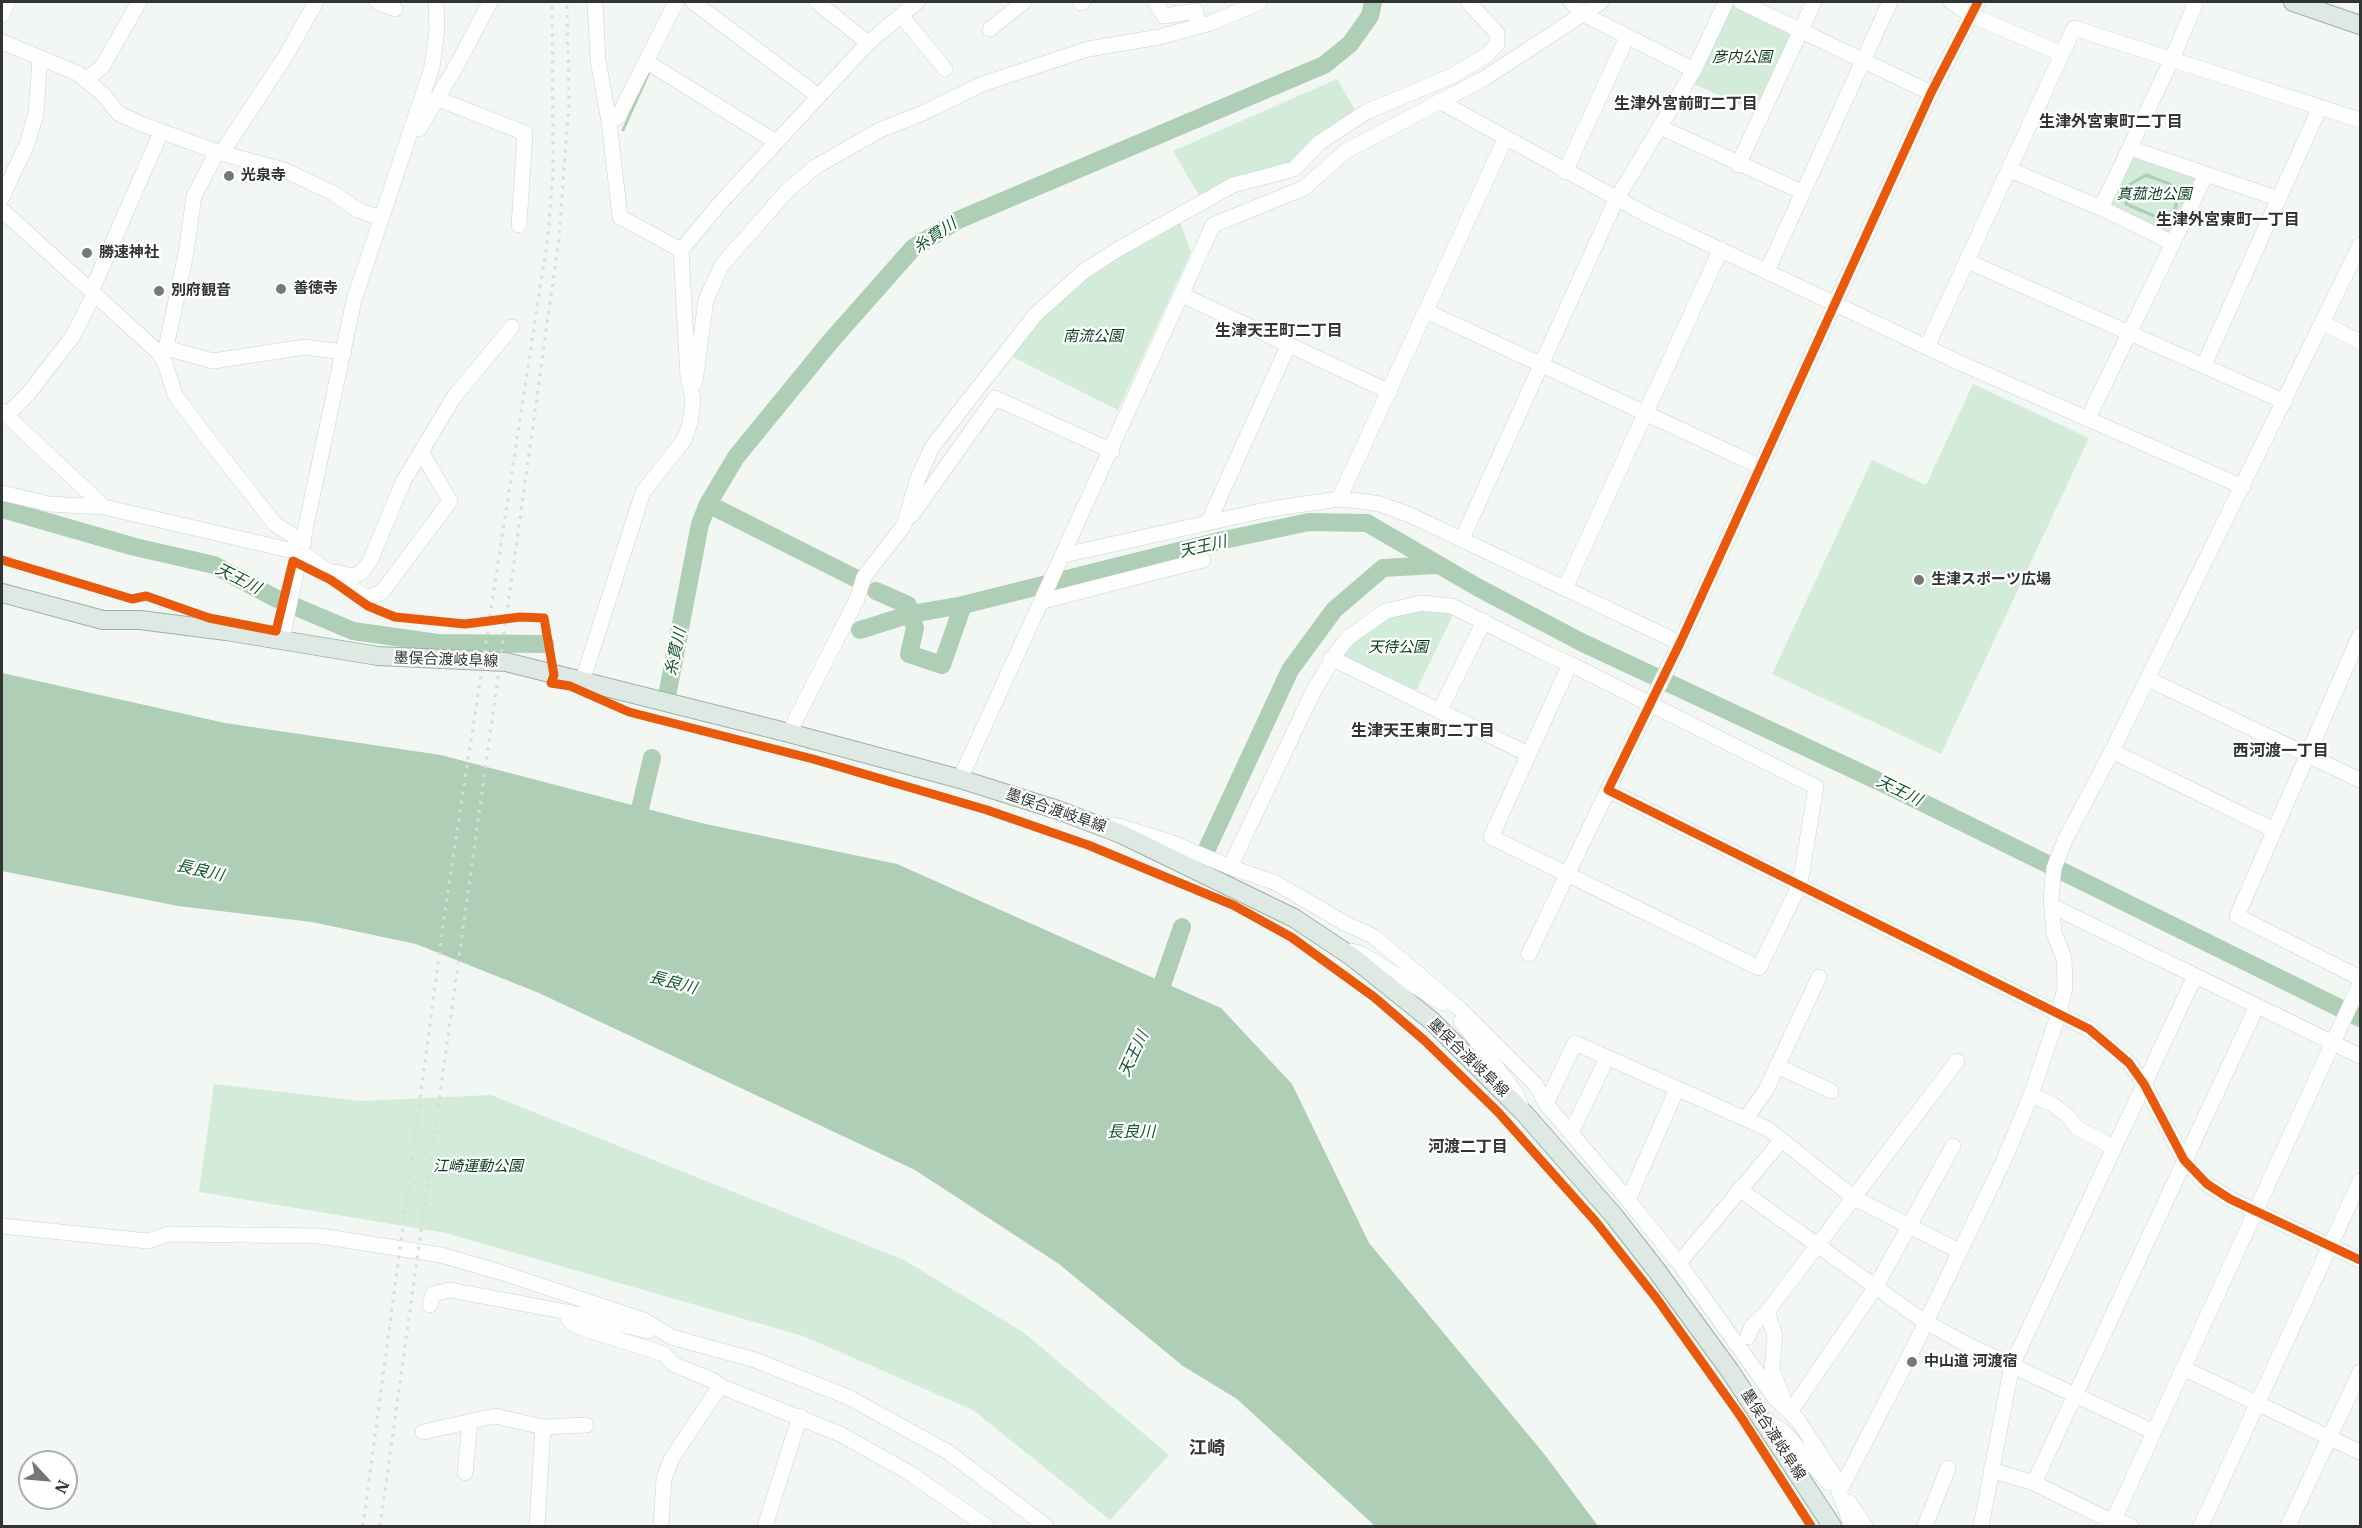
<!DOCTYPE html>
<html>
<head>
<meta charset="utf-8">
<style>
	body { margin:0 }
	#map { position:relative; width:2362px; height:1528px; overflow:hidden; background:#f2f7f3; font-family:"IBM Plex Serif",serif }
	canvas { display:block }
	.frame { position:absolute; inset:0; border:3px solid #313432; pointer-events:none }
	.north { position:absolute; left:18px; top:1450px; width:60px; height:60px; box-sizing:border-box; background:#fff; border:2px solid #adaead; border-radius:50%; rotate:116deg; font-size:16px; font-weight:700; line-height:24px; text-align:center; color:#313432 }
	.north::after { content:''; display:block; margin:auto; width:21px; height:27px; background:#757876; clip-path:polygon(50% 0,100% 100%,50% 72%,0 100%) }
</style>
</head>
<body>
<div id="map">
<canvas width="2362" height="1528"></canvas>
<div class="frame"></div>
<div class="north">N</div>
</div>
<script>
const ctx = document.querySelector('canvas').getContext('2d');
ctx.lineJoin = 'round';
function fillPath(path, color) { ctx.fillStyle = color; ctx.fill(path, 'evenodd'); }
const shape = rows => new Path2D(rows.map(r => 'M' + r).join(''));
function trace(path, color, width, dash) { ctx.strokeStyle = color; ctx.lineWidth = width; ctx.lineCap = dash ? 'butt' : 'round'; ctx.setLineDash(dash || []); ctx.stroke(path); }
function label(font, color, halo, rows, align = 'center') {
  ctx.font = font + ' "IBM Plex Serif","Noto Sans JP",serif'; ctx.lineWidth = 4.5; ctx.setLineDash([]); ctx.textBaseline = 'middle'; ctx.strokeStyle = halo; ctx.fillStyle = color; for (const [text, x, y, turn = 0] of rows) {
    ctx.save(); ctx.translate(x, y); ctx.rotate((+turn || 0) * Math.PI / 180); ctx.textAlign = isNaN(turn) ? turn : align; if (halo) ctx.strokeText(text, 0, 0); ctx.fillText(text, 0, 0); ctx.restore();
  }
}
const green = shape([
	[1729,3,1793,33,1756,112,1692,83],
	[1337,79,1357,113,1296,163,1201,199,1173,151],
	[2134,153,2202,178,2174,239,2107,210],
	[1179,219,1191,252,1118,410,1009,355,1027,328,1083,276],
	[1973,384,2089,438,1941,754,1772,674,1872,460,1926,485],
	[1418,609,1455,611,1415,693,1340,656,1354,641,1394,612],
	[214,1084,360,1101,491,1095,904,1260,1023,1332,1169,1455,1110,1520,973,1410,803,1336,446,1233,199,1192]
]);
const water = shape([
	[2,673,225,723,441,755,701,823,897,864,1221,1008,1292,1084,1369,1243,1545,1455,1598,1526,1375,1526,1237,1399,1183,1366,1059,1264,915,1170,539,993,416,944,312,922,178,906,2,871]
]);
const stream = shape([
	[623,130,650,70],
	[2146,175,2170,184,2177,198,2175,210,2166,221,2126,204,2129,185,2146,175]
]);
const river = shape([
	[708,504,855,578],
	[2,509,135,547,214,565,275,598,353,631,438,643,545,644],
	[876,591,908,605,915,628,909,654,942,665,963,605],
	[860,630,911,614,963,605,1219,541,1309,522,1367,523,1477,587,1581,642,1891,787,2360,1018],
	[668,691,700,524,708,504,736,457,830,342,913,248,958,220,1324,65,1350,44,1370,16,1373,2],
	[635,830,652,758],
	[1206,851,1290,670,1334,610,1383,568,1436,565],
	[1155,1005,1182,927]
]);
const minor = shape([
	[377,2,395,9],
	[595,2,598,60,609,122,620,217,681,250],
	[693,2,818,96],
	[817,2,868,43],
	[1155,2,1164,16,1196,11,1198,26],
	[1571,2,1583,14,1694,70],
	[1741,2,1931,93],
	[1951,2,1971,15,2062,54],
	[1978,2,1931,93,1680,643,1608,790,2089,1029,2129,1063,2144,1084,2184,1160,2207,1184,2230,1199,2360,1260],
	[1081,3,1083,2],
	[2,15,7,2],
	[901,15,945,69],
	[990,29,1024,2],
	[2,42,77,73,104,95,118,113,139,123,217,152,284,170,333,193,358,210,381,218],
	[647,62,776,142],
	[86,79,102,67,139,2],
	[438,99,525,133,519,225],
	[1439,101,1649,216,1958,362,2243,487],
	[609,122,618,117,676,2],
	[1660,127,1802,192],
	[419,129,458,63,490,2],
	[2130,148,2279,199],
	[223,151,285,57,316,2],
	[1738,165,1814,2],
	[2010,170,2101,208,2173,243,2088,418],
	[1565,172,1627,37],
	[2,197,27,144,36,114,40,58],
	[2101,208,2172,59,2196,2],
	[2,210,158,352,165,363,175,395,211,443,275,524,304,543],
	[2173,243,2206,174],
	[1967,261,2285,402],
	[1767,271,1890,2],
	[91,292,161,132],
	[1182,295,1390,392],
	[1426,311,1761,467],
	[2323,323,2360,342],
	[1927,347,2074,28,2360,120],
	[166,348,186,253,194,196,217,152],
	[159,351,166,348,213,361,305,347,344,352],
	[2204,365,2320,107],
	[695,382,706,300,722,265,787,191,815,167,880,130,923,113,982,84,1088,49,1159,37,1211,23,1260,2],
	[2,411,104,507],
	[7,415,28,394,73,336,94,294],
	[2,493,49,504,104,507,302,553,367,598,382,592,450,501,422,453],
	[1339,499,1505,139],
	[911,516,995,398,1112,451],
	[1208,523,1288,346],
	[1462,539,1616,200,1694,70,1726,2],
	[1064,555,1270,509,1339,499,1360,501,1380,504,1410,515,1680,643],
	[335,572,351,576,361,573,370,561,404,480,454,397,512,327],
	[1565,588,1721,249],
	[1043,601,1203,560],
	[2360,635,2237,916,2360,978],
	[282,639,354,300,432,67,437,30,436,2],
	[1331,658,1528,754],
	[2148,679,2360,780],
	[582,682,643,492,684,440,690,423,693,399,688,377,681,250,722,201,868,43,917,2],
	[1440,710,1484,621],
	[789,733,857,599,864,577,904,525,917,481,932,447,1035,315,1083,272,1115,251,1233,185,1294,169,1319,143,1366,112,1454,75,1488,54,1497,44,1497,33,1468,2],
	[2112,751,2274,830],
	[960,779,1213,225,1304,188,1346,151,1485,78,1601,2],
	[1115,825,1170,842,1230,867,1314,690,1339,649,1349,637,1386,611,1422,603,1452,606,1547,654,1570,664,1816,787,1800,884,1759,968,1491,837,1570,664],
	[1230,867,1276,883,1346,924,1373,936,1461,1010,1535,1084,1546,1104,1575,1043,1768,1129,1854,1198,1959,1251],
	[2052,906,2360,1056],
	[1351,951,1361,954,1443,1003],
	[1529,954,1608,790],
	[1461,1021,1516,1093,1521,1106],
	[1777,1066,1831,1091],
	[1677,1089,1628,1200,1679,1263],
	[2031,1095,2052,1104,2068,1116,2077,1128,2113,1147],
	[1546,1104,1628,1200],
	[1746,1118,1766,1090,1819,977],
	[1571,1133,1607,1058],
	[1781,1141,1679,1263,1775,1398,1798,1420,1842,1487],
	[1739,1189,1919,1318,1966,1344,2154,1432],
	[2,1226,148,1241,168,1234,320,1236,441,1255,500,1272,644,1320,671,1337,755,1360,848,1397,948,1452,1046,1526],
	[430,1305,433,1294,450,1290,583,1315,648,1331],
	[569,1312,568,1319,576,1326,664,1354,673,1364,714,1381,720,1386,840,1434,908,1472,986,1526],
	[1767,1312,1775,1335,1772,1370,1783,1397],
	[1748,1337,1752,1326,1767,1312,1957,1061],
	[2185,1369,2360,1452],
	[1790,1412,1875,1288,1953,1146],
	[1764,1418,1785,1433,1829,1483],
	[423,1432,495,1416,543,1427,586,1425],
	[1991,1470,2034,1483,2113,1522],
	[465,1473,470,1421],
	[2034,1483,2257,1006],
	[1849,1502,1865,1526],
	[537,1526,543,1427],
	[661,1526,664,1478,672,1458,720,1386],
	[765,1526,800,1416],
	[1852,1526,1839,1492,1912,1351,2003,1162,2031,1095,2059,1013,2065,987,2064,958,2054,933,2051,899,2054,868,2065,840,2112,751,2360,245],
	[1925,1526,1948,1468],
	[1981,1526,2012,1365,2195,976],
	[2131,1526,2114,1519,2360,984],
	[2201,1526,2360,1181],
	[2288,1526,2360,1372]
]);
const major = shape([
	[2293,2,2360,25],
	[2,593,103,620,140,620,226,631,378,656,506,662,789,733,960,779,1058,810,1121,834,1294,918,1351,956,1432,1021,1525,1114,1615,1217,1657,1271,1730,1371,1832,1526]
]);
const rail = shape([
	[363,1526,446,904,548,236,553,172,552,2],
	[380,1526,559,238,569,103,567,2]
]);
const cycleway = shape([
	[1978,2,1931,93,1680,643,1608,790,2089,1029,2129,1063,2144,1084,2184,1160,2207,1184,2230,1199,2360,1260],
	[2,560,132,599,146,596,209,618,276,631,293,561,331,580,368,606,395,617,465,624,520,617,544,618,554,675,551,683,570,686,629,712,813,759,987,810,1088,845,1233,905,1291,937,1374,997,1424,1040,1498,1112,1596,1222,1657,1299,1741,1417,1811,1526]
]);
const markers = [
	[229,176,6,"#757876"],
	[87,253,6,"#757876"],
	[281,289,6,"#757876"],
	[159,291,6,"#757876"],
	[1919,580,6,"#757876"],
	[1912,1362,6,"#757876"]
];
const parkNames = [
	["彦内公園",1742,58],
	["真菰池公園",2154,195],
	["南流公園",1093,337],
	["天待公園",1398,648],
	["江崎運動公園",478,1167]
];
const poiNames = [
	["光泉寺",241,176],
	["勝速神社",99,253],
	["善徳寺",293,289],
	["別府観音",171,291],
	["生津スポーツ広場",1931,580],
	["中山道 河渡宿",1924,1362]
];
const streetNames = [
	["墨俣合渡岐阜線",446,660,2],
	["墨俣合渡岐阜線",1056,811,19],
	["墨俣合渡岐阜線",1468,1058,44],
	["墨俣合渡岐阜線",1773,1435,57]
];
const neighbourhoodNames = [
	["生津外宮前町二丁目",1686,104],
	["生津外宮東町二丁目",2111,122],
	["生津外宮東町一丁目",2228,220],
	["生津天王町二丁目",1279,331],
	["生津天王東町二丁目",1423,731],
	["西河渡一丁目",2281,751],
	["河渡二丁目",1468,1147]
];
const waterNames = [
	["糸貫川",935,236,-34],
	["天王川",1203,547,-13],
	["天王川",238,579,27],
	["糸貫川",676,652,-78],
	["天王川",1899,791,26],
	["長良川",200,871,13],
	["長良川",673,983,15],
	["天王川",1134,1054,-65],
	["長良川",1131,1132]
];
const quarterNames = [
	["江崎",1207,1449]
];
fillPath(green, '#d3ebd9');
fillPath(water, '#aeceb6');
trace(stream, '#aeceb6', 3);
trace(river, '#aeceb6', 18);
trace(minor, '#ced2cf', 16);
trace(major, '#9db0a3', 20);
trace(minor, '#fdfefd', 15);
trace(major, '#dfe9e3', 18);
trace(rail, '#dadcda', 3, [3, 6]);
trace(cycleway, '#e8590c', 9);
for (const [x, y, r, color] of markers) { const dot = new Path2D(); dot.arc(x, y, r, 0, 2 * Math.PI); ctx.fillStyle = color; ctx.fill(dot); trace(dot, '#fff', 2); }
label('italic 15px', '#063b1d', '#fff', parkNames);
label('bold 15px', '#313432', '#fff', poiNames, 'left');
label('15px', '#313432', '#fff', streetNames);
label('bold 16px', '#313432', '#fff', neighbourhoodNames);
label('italic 16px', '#13582f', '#fff', waterNames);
label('bold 18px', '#313432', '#fff', quarterNames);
</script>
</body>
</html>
